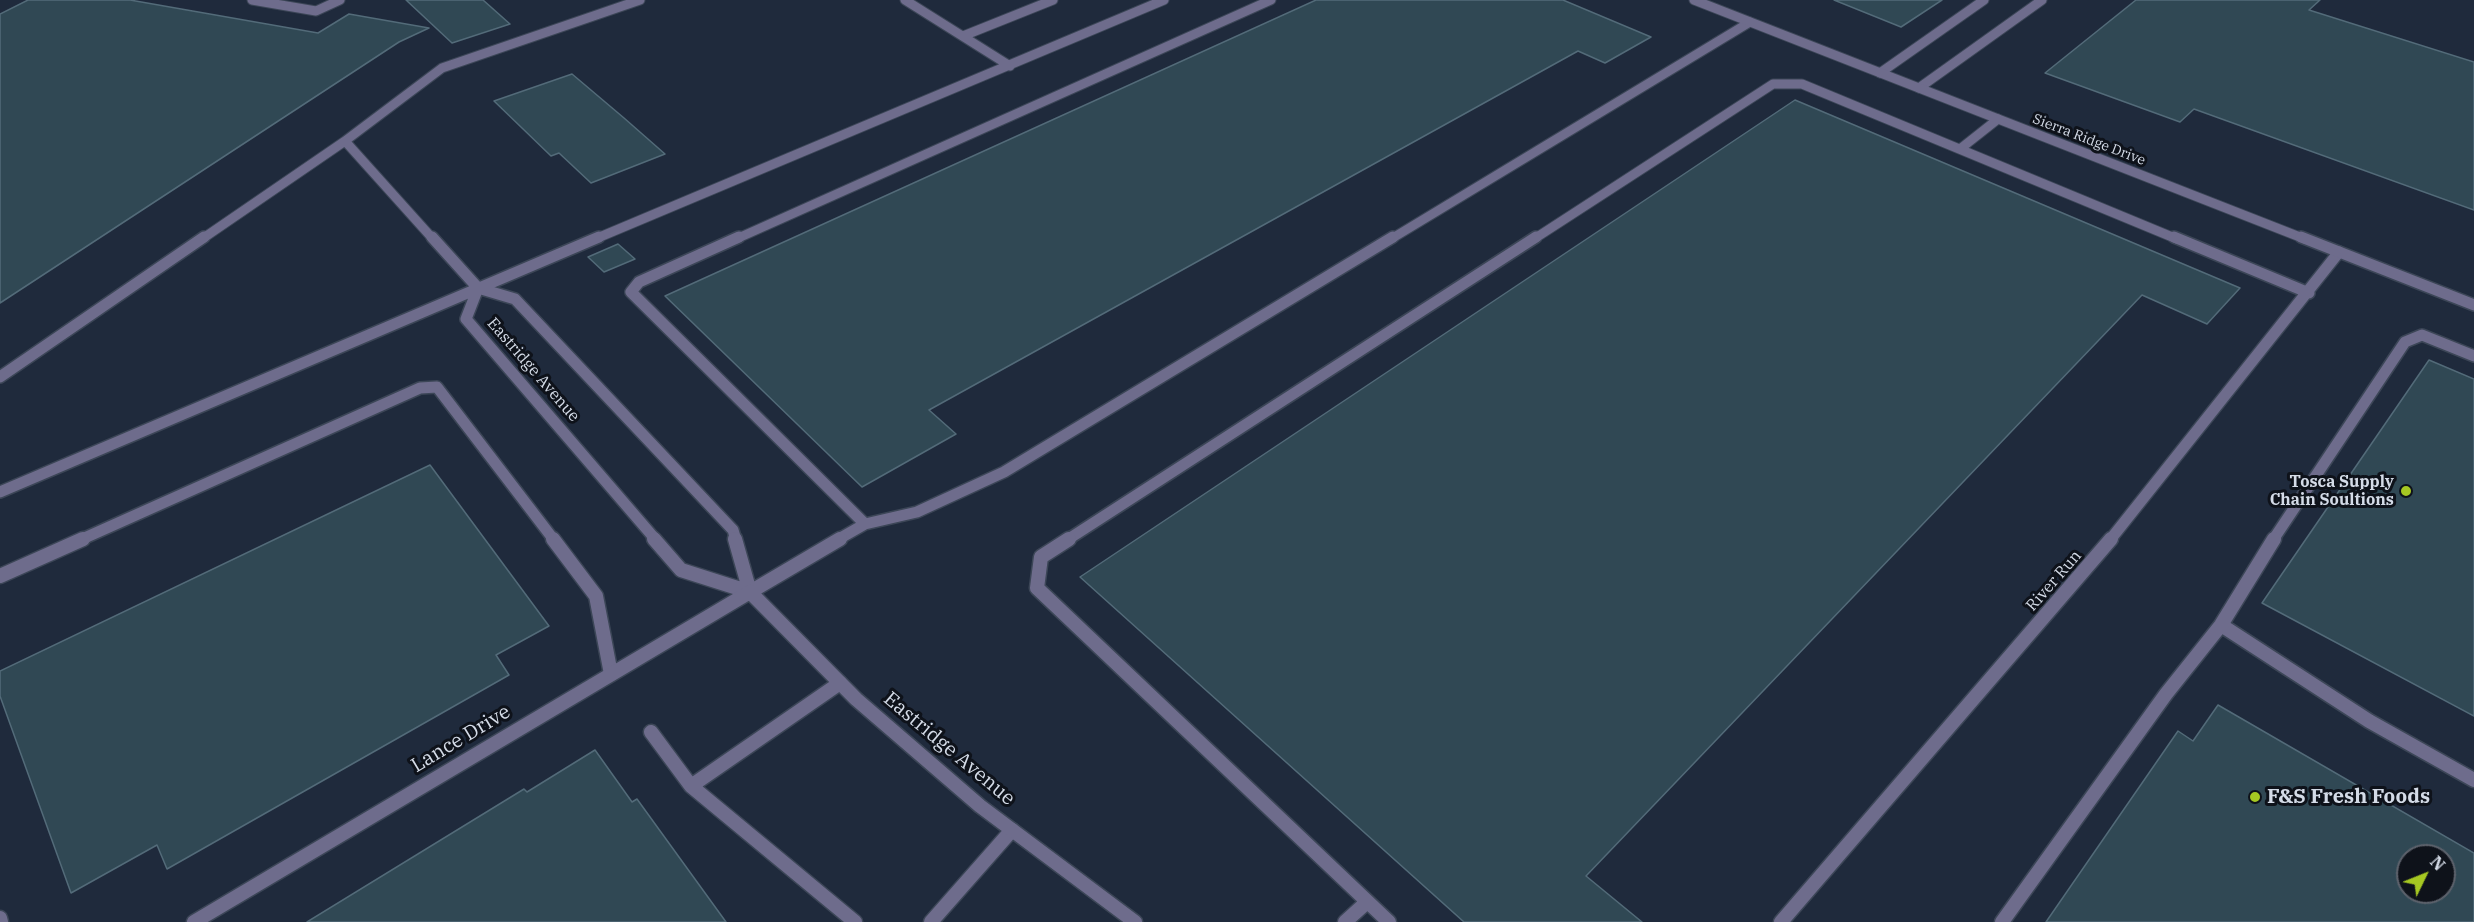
<!DOCTYPE html>
<html>
<head>
<meta charset="utf-8">
<style>
	body { margin:0 }
	#map { position:relative; width:2474px; height:922px; overflow:hidden; background:#1f2a3c; font-family:"IBM Plex Serif",serif }
	canvas { display:block }
	.north { position:absolute; left:2396px; top:844px; width:60px; height:60px; box-sizing:border-box; background:#0e121a; border:2px solid #5d626c; border-radius:50%; rotate:47deg; font-size:16px; font-weight:700; line-height:24px; text-align:center; color:#d4dbe7 }
	.north::after { content:''; display:block; margin:auto; width:21px; height:27px; background:#a6c822; clip-path:polygon(50% 0,100% 100%,50% 72%,0 100%) }
</style>
</head>
<body>
<div id="map">
<canvas width="2474" height="922"></canvas>
<div class="north">N</div>
</div>
<script>
const ctx = document.querySelector('canvas').getContext('2d');
ctx.lineJoin = 'round';
function fillPath(path, color) { ctx.fillStyle = color; ctx.fill(path, 'evenodd'); }
const shape = rows => new Path2D(rows.map(r => 'M' + r).join(''));
function trace(path, color, width, dash) { ctx.strokeStyle = color; ctx.lineWidth = width; ctx.lineCap = dash ? 'butt' : 'round'; ctx.setLineDash(dash || []); ctx.stroke(path); }
function label(font, color, halo, rows, align = 'center') {
  ctx.font = font + ' "IBM Plex Serif",serif'; ctx.lineWidth = 6; ctx.setLineDash([]); ctx.textBaseline = 'middle'; ctx.strokeStyle = halo; ctx.fillStyle = color; for (const [text, x, y, turn = 0] of rows) {
    ctx.save(); ctx.translate(x, y); ctx.rotate((+turn || 0) * Math.PI / 180); ctx.textAlign = isNaN(turn) ? turn : align; if (halo) ctx.strokeText(text, 0, 0); ctx.fillText(text, 0, 0); ctx.restore();
  }
}
const building = shape([
	[28,0,130,0,318,33,349,14,429,28,399,42,0,303,0,14,28,0],
	[406,0,483,0,510,24,452,43,406,0],
	[1316,0,1563,0,1651,37,1605,63,1578,51,929,410,956,434,862,487,665,296,1316,0],
	[1834,0,1942,0,1901,27,1834,0],
	[2136,0,2320,0,2309,10,2474,62,2474,210,2194,109,2180,122,2045,73,2136,0],
	[572,74,624,118,665,154,591,183,559,153,551,156,494,101,572,74],
	[1795,100,2240,288,2207,324,2142,295,1586,876,1642,922,1464,922,1080,577,1795,100],
	[618,244,635,259,604,272,588,257,618,244],
	[2429,360,2474,379,2474,716,2262,603,2429,360],
	[430,465,549,626,496,655,509,675,167,869,157,845,71,893,0,696,0,671,430,465],
	[2218,705,2474,853,2474,922,2046,922,2178,731,2193,741,2218,705],
	[2408,856,2444,856,2444,892,2408,892,2408,856],
	[595,750,632,802,637,799,726,922,307,922,524,789,527,792,595,750]
]);
const serviceFar2 = shape([
	[252,0,316,11,340,0],
	[905,0,1010,66],
	[963,36,1053,0],
	[1880,73,1984,0],
	[1919,88,2042,0],
	[1960,149,1998,119],
	[202,239,345,141],
	[433,239,345,141,442,68,640,0],
	[595,239,1164,0],
	[736,239,1271,0],
	[1391,239,1750,22],
	[1534,239,1773,84,1802,84,2177,239]
]);
const serviceFar1 = shape([
	[432,237,478,288],
	[739,237,639,282,631,292,865,524,837,540],
	[2174,237,2309,293],
	[478,288,466,319,656,540],
	[478,288,515,299,733,530,736,540],
	[0,377,204,237],
	[0,492,599,237],
	[865,524,917,512,1004,472,1393,237],
	[80,540,420,388,437,387,554,540],
	[1067,540,1536,237],
	[2110,540,2339,252],
	[2273,540,2405,342,2422,335,2474,356]
]);
const service = shape([
	[553,539,596,596,611,674],
	[654,539,681,570,750,592],
	[735,539,750,592],
	[1069,539,1041,557,1037,588,1389,922],
	[0,576,83,539],
	[750,592,840,539],
	[2221,625,2369,721,2474,780],
	[840,683,691,786,855,922],
	[651,732,691,786],
	[0,918,1,922],
	[931,922,1012,830],
	[1345,922,1367,902],
	[1781,922,2111,539],
	[2002,922,2166,694,2221,625,2274,539]
]);
const minor = shape([
	[194,922,750,592,856,699,980,806,1135,922]
]);
const tertiaryFar1 = shape([
	[1694,0,2305,239]
]);
const tertiary = shape([
	[2301,237,2474,305]
]);
const markers = [
	[2406,491,6,"#a6c822"],
	[2255,797,6,"#a6c822"]
];
const farStreetnames = [
	["Sierra Ridge Drive",2089,140,21]
];
const streetNames = [
	["Eastridge Avenue",533,370,49],
	["River Run",2054,581,-49]
];
const poiNames = [
	["Tosca Supply",2394,482],
	["Chain Soultions",2394,500]
];
const nearStreetnames = [
	["Lance Drive",461,739,-31],
	["Eastridge Avenue",949,749,40]
];
const nearPoinames = [
	["F&S Fresh Foods",2267,797]
];
fillPath(building, '#304854');
trace(building, '#536b79', 1.5);
trace(serviceFar2, '#3c4657', 11);
trace(serviceFar1, '#3c4657', 14);
trace(service, '#3c4657', 17);
trace(minor, '#3c4657', 17);
trace(tertiaryFar1, '#3c4657', 11);
trace(tertiary, '#3c4657', 14);
trace(serviceFar2, '#6e6c8c', 9);
trace(serviceFar1, '#6e6c8c', 11);
trace(service, '#6e6c8c', 14);
trace(minor, '#6e6c8c', 14);
trace(tertiaryFar1, '#6e6c8c', 9);
trace(tertiary, '#6e6c8c', 11);
for (const [x, y, r, color] of markers) { const dot = new Path2D(); dot.arc(x, y, r, 0, 2 * Math.PI); ctx.fillStyle = color; ctx.fill(dot); trace(dot, '#0e121a', 2); }
label('14px', '#d4dbe7', '#0e121a', farStreetnames);
label('16px', '#d4dbe7', '#0e121a', streetNames);
label('bold 16px', '#d4dbe7', '#0e121a', poiNames, 'right');
label('20px', '#d4dbe7', '#0e121a', nearStreetnames);
label('bold 20px', '#d4dbe7', '#0e121a', nearPoinames, 'left');
</script>
</body>
</html>
